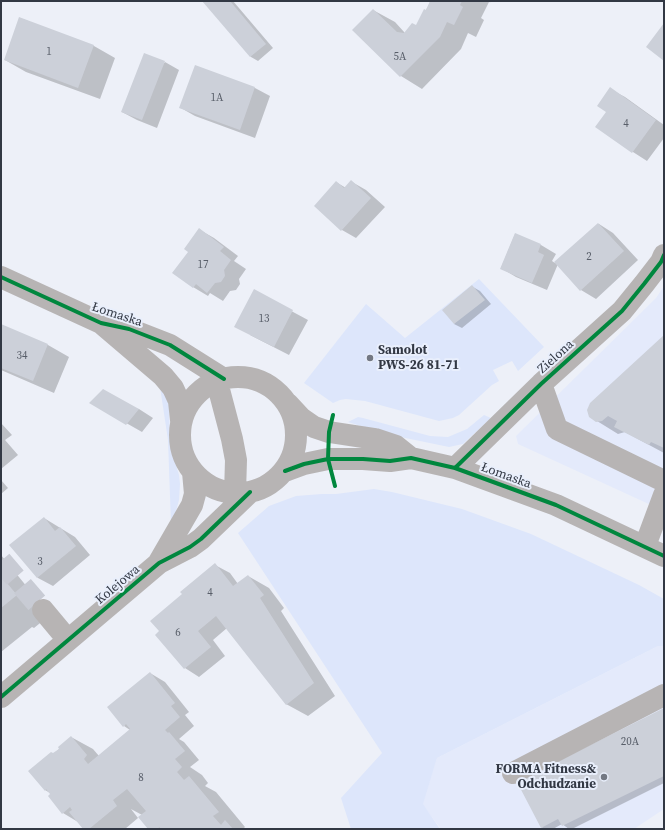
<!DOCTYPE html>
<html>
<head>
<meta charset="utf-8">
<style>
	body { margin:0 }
	#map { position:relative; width:665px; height:830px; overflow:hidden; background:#edf0f8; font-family:"Source Serif 4",serif }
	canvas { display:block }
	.frame { position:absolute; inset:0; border:2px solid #323844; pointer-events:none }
</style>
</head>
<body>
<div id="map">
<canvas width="665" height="830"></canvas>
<div class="frame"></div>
</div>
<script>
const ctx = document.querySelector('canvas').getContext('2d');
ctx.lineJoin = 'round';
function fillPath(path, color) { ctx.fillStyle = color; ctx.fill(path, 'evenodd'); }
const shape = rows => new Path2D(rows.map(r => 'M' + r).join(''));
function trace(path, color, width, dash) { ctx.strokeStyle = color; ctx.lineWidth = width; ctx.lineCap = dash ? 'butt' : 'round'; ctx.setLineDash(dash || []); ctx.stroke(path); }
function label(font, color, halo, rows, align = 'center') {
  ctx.font = font + ' "Source Serif 4",serif'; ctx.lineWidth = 4; ctx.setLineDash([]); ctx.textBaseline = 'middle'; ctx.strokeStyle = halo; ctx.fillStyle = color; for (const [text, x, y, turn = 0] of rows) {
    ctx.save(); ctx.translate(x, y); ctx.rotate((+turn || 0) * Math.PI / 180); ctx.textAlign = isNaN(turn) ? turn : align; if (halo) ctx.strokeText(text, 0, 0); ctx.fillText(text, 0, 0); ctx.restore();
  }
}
const built = shape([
	[664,286,664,511,518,444,516,436,656,298],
	[658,646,664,646,664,809,634,829,441,829,422,804,437,758]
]);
const green = shape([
	[479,279,544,347,518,371,512,361,493,370,499,381,492,385,459,415,453,418,439,421,365,401,346,399,340,400,333,403,304,383,366,304,405,338],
	[160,387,166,397,169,405,170,445,179,475,180,484,179,500,175,515,171,524,168,440],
	[484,415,491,418,463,444,449,447,386,434,348,422,358,417,363,418,430,436,448,437,467,429],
	[374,489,392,492,462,509,531,534,639,585,664,599,664,646,658,646,437,758,423,804,440,829,351,829,341,798,382,753,238,533,269,506,296,496,322,494,336,494]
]);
const shadow = shape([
	[203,1,233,1,273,48,258,61,251,57],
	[431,1,488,1,491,3,489,2,481,18,484,20,476,37,468,33,461,49,422,89,401,76,354,30,373,10,395,22,405,33,417,26],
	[20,18,94,46,115,58,100,99,26,72,5,60],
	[165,62,179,70,157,128,137,120,122,112],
	[196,66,255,88,270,96,255,138,195,116,181,108],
	[610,89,625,97,664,125,664,138,647,161,633,152,597,127,607,112],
	[336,182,346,188,352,182,366,190,385,207,356,238,342,230],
	[599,224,613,233,638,260,596,299,581,290,558,264,547,290,516,277,501,268,515,234,541,245,556,254,552,261,555,263],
	[200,230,214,238,238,256,234,261,246,269,239,279,240,284,236,290,230,291,223,301,210,293,208,296,193,287,174,272,189,252],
	[473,287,480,291,491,304,462,328,454,324],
	[254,291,308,320,289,355,250,335],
	[1,325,48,345,69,357,54,393,1,370],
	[664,336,664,453,625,432,618,434,597,421],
	[91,403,139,409,153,418,142,432],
	[1,423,12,435,5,440,18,455,1,469],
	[1,480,8,488,1,494],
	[44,518,75,537,90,555,53,586,38,578,11,546],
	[1,555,50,615,34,628,32,627,1,652],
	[215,565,230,573,238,584,248,576,269,588,284,608,281,611,335,696,308,716,286,704,227,628,213,640,225,656,199,677,185,668,160,631,183,594],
	[150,673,165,682,189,712,185,715,194,726,179,739,184,742,199,760,190,767,202,775,208,783,205,786,216,792,245,827,243,829,150,829,142,815,131,809,138,818,125,829,84,829,78,822,63,813,50,793,45,790,29,771,54,754,71,737,93,749,99,756,130,730,124,726],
	[664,709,664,783,572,829,569,829,562,824,553,829,545,829,541,827]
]);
const building = shape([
	[202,1,230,1,266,44,250,57],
	[430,1,462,1,460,5,463,7,454,25,447,22,440,37,400,77,352,30,373,9,397,32,404,33,412,23,416,25,424,9,426,10],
	[19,17,94,45,78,88,4,60],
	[664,23,664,61,646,47],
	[144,53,165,61,142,120,121,112],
	[195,65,255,87,240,130,179,108],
	[610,87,656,120,632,153,595,127,606,112,597,106],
	[351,180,371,198,341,231,314,206,336,181,344,188],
	[598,223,624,251,580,291,554,262],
	[199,228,224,247,220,251,231,260,224,270,225,276,221,282,215,283,207,293,196,284,193,288,172,273,188,252,184,249],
	[515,233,541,244,538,252,544,255,532,283,500,269],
	[472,285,485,300,454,324,442,310],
	[254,289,293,310,274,347,234,327],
	[1,324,48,344,33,381,1,368],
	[664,335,664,448,651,442,649,445,614,427,617,421,608,416,602,421,596,422,589,417,587,410,590,403],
	[103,389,139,409,126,425,89,403],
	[44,517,55,531,60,527,76,546,37,578,9,545],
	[215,563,233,586,248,575,264,595,260,598,314,683,286,705,216,616,198,631,211,647,184,669,155,635,159,631,150,621,182,594,180,592],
	[1,576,17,595,1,608],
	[150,672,175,703,171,706,180,717,165,730,168,733,169,732,185,751,175,759,182,767,177,772,184,780,189,776,219,812,213,816,221,825,225,820,233,829,161,829,159,827,158,829,148,829,138,817,146,811,127,789,113,800,117,806,89,829,83,829,69,812,72,810,70,807,62,814,48,796,50,794,46,789,45,791,28,771,51,752,53,753,59,749,58,747,71,736,87,755,84,759,88,764,130,729,126,724,123,727,107,707],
	[664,708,664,776,562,826,558,819,541,828,517,782]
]);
const minorTunnel = shape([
	[1,561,43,610]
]);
const minor = shape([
	[1,277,101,323,129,329,170,345,224,379],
	[102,324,163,376,173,388,179,401,181,420],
	'180 435a58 58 0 1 1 116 0a58 58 0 1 1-116 0Z',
	[217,382,232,439,236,460,235,493],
	[541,384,557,429,664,481],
	[288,404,301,418,314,427,329,432,375,439,396,446,411,458],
	[455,468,541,384,622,311,644,284,661,262,664,255],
	[285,471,304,464,328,459,363,459,390,461,411,458,455,468,556,505,664,556],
	[645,546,664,495],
	[159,562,192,505,195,494,193,472],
	[43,610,68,640],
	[1,697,159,563,190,547,201,539,250,492],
	[513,773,664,695]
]);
const cycleway = shape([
	[1,277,101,323,129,329,170,345,224,379],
	[333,415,329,432,328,459,335,486],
	[455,468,541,384,622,311,644,284,661,262,664,255],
	[285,471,304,464,328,459,363,459,390,461,411,458,455,468,556,505,664,556],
	[1,697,159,563,190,547,201,539,250,492]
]);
const markers = [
	[370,358,4,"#737883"],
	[604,777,4,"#737883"]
];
const numberNames = [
	["1",49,52],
	["5A",400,57],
	["1A",217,98],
	["4",626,124],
	["2",589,257],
	["17",203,265],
	["13",264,319],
	["34",22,356],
	["3",40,562],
	["4",210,593],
	["6",178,633],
	["20A",630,742],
	["8",141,778]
];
const streetNames = [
	["Łomaska",117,315,18],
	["Zielona",556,357,-42],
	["Łomaska",506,476,20],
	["Kolejowa",118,585,-40]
];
const poiNames = [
	["Samolot",378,351],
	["PWS-26 81-71",378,366],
	["FORMA Fitness&",596,770,"right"],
	["Odchudzanie",596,785,"right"]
];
fillPath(built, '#e4eafb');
fillPath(green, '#dde6fb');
fillPath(shadow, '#0003');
fillPath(building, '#ccd0d9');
trace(minorTunnel, '#c8cbd4', 22, [22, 11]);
trace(minor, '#b7b4b4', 22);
trace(cycleway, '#00873e', 4);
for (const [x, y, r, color] of markers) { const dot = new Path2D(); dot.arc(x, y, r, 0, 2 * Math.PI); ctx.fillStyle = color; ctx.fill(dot); trace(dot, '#e9effc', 1.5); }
label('11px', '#585e69', null, numberNames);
label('13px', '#323844', '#e9effc', streetNames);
label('bold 13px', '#323844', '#e9effc', poiNames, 'left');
</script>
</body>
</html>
